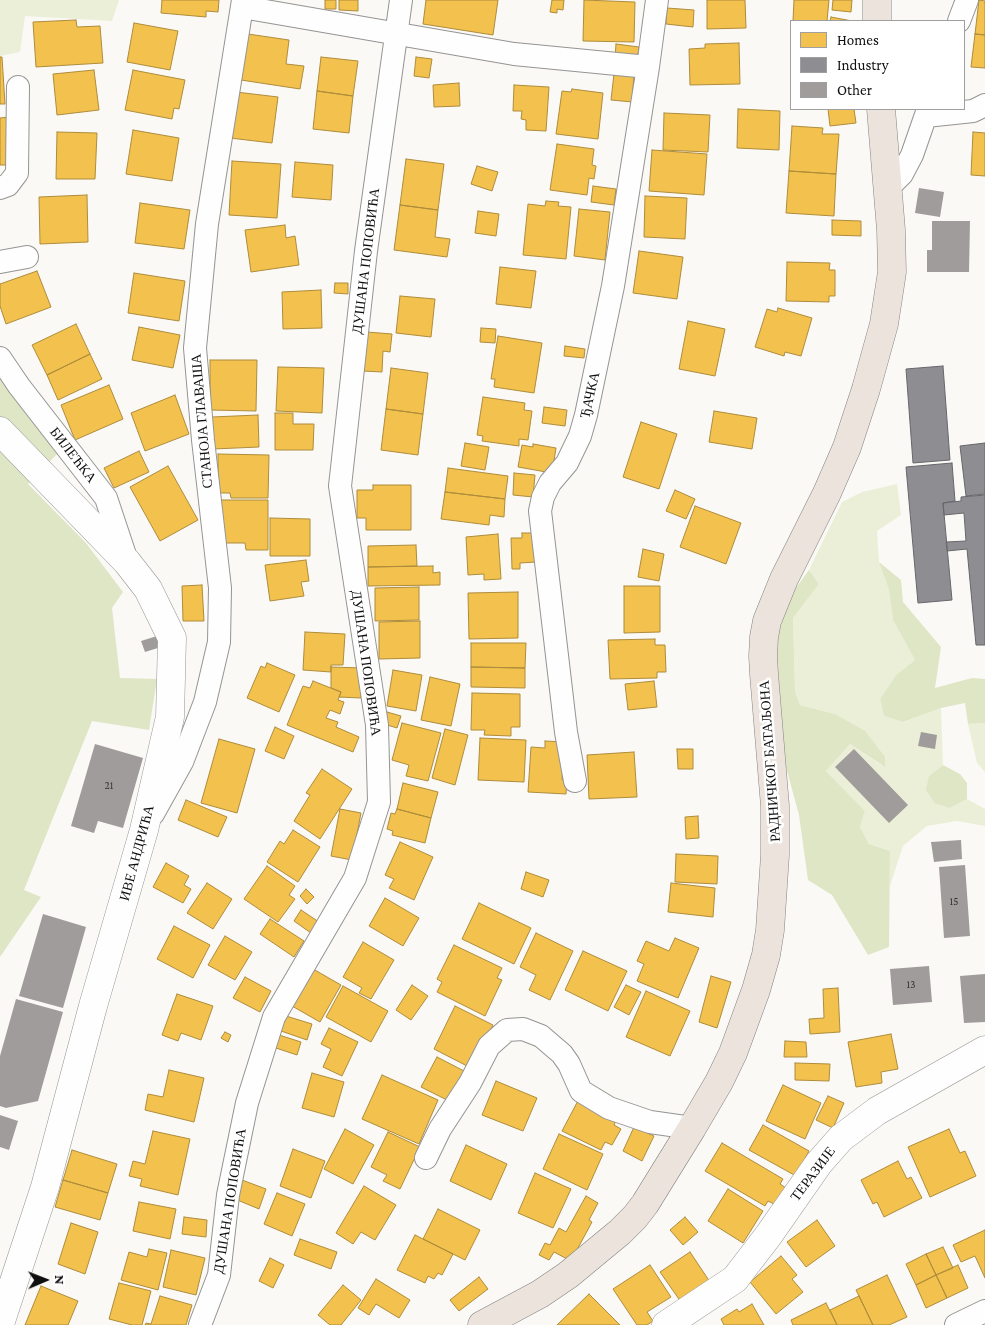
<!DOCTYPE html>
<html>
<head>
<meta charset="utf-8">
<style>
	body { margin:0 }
	#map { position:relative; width:985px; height:1325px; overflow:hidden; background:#fbf9f6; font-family:"Crimson Pro",serif }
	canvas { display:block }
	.legend { position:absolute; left:790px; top:20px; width:175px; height:90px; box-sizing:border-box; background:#fff; border:1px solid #9f9f9f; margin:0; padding:6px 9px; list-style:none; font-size:15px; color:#0f0f0f }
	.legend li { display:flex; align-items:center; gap:10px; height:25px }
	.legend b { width:25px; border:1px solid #9f9f9f }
	.north { position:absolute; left:20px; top:1255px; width:50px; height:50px; -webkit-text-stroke:4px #fff; paint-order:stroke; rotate:89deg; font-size:14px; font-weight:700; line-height:20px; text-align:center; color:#0f0f0f }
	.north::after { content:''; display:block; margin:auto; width:18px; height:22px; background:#0f0f0f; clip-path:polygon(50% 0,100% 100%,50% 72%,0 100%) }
</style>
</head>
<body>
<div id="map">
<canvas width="985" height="1325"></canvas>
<ul class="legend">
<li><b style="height:14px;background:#f2c14e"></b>Homes</li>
<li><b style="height:14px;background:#8d8d92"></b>Industry</li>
<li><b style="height:14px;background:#9f9c9b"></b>Other</li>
</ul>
<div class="north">N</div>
</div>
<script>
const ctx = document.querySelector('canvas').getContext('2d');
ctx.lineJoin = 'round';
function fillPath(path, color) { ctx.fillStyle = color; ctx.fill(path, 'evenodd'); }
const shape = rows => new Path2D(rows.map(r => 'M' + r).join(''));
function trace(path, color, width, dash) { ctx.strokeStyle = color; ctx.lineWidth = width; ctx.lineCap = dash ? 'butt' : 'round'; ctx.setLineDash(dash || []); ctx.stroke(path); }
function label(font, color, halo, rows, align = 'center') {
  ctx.font = font + ' "Crimson Pro",serif'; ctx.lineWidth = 5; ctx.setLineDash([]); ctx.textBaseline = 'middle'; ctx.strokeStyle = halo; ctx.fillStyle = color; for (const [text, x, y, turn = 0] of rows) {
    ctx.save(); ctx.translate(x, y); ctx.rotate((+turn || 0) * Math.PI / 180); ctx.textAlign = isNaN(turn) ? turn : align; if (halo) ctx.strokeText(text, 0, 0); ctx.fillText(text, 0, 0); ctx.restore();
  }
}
const green = shape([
	[0,0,119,0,112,21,25,16,20,52,0,56],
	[897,484,901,515,877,531,879,562,889,590,893,620,915,660,896,675,880,699,884,716,903,722,941,708,943,765,929,776,950,808,967,799,985,809,985,826,957,821,927,826,903,846,890,886,890,851,869,844,860,827,865,811,826,771,850,744,884,767,835,714,800,705,795,691,793,618,819,584,809,570,842,502,862,492],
	[985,723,985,772,977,763,968,724]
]);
const forest = shape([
	[0,372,58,453,28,484,86,543,123,592,112,608,120,678,157,679,149,730,92,721,24,890,41,897,0,957],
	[879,562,901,580,903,602,941,647,935,688,972,678,985,679,985,723,968,724,965,703,941,708,903,722,884,716,880,699,896,675,915,660,893,620,889,590],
	[809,570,819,584,793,618,795,691,800,705,835,714,865,731,885,757,885,767,850,744,826,771,865,811,860,827,869,844,890,851,889,947,868,955,832,895,808,880,799,815,783,756,775,645,790,596],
	[943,765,960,774,967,783,967,799,950,808,935,803,926,790,929,776]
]);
const homes = shape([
	[162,0,219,0,218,12,206,11,206,17,161,13,162,0],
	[325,0,336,0,336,9,325,9,325,0],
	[339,0,358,0,358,11,339,10,339,0],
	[426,0,498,0,493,35,423,24,426,0],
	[552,0,564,0,563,10,557,9,557,13,550,12,552,0],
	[584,0,635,2,634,42,583,41,584,0],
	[707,0,745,0,746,28,707,29,707,0],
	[794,0,829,0,827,21,793,21,794,0],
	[833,0,852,0,851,12,832,10,833,0],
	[979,0,985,1,985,35,975,34,979,0],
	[667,8,694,10,693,27,666,24,667,8],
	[831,17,852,21,830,21,831,17],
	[76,20,77,27,100,26,103,63,36,67,33,22,76,20],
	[134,23,178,31,170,70,127,62,134,23],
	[248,34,289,40,286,64,304,66,300,89,241,80,248,34],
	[975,34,985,35,985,68,971,67,975,34],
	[739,43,740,84,690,85,689,49,705,48,705,44,739,43],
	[616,44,639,47,637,61,615,58,616,44],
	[0,57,2,57,5,104,0,104,0,57],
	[321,57,358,61,353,96,317,91,321,57],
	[416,57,432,59,429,78,414,76,416,57],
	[94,70,99,110,57,115,53,74,94,70],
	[133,70,185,80,179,109,174,108,172,119,125,110,133,70],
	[614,74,634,75,632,102,611,100,614,74],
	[459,83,460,106,434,107,433,85,459,83],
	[514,85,549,87,546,131,526,130,526,120,521,119,522,111,513,111,514,85],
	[572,89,603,93,598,139,556,134,562,91,571,92,572,89],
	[317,91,353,96,349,133,313,129,317,91],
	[236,92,278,97,272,143,230,138,236,92],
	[738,109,780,111,779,150,737,148,738,109],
	[828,109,854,109,856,123,830,126,828,109],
	[664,113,710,115,708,152,663,150,664,113],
	[10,117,11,165,0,165,0,118,10,117],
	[792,126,823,128,822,134,839,134,836,174,789,171,792,126],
	[133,130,179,138,172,181,126,174,133,130],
	[57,132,97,133,95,179,56,179,57,132],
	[973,132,985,133,985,176,971,175,973,132],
	[557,144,594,149,592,165,596,166,594,179,589,178,587,195,550,190,557,144],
	[652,150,707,154,704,195,649,191,652,150],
	[406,159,444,164,438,210,400,205,406,159],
	[232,161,281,164,277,218,229,215,232,161],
	[295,162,333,165,331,200,292,197,295,162],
	[477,166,498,172,492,191,471,184,477,166],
	[789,171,836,174,834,216,786,213,789,171],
	[593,186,616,189,614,205,591,202,593,186],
	[87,195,88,242,40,244,39,197,87,195],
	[645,196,687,198,685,239,644,237,645,196],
	[546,201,559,202,558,206,571,207,566,259,523,255,528,204,545,206,546,201],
	[140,203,190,210,184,249,135,243,140,203],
	[400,205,438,210,435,237,450,239,447,257,394,250,400,205],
	[579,209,610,212,605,260,574,256,579,209],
	[478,211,499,214,496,236,475,233,478,211],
	[832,220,861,221,861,236,832,235,832,220],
	[285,225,286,238,295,236,299,265,251,272,245,230,285,225],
	[639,251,683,257,677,299,633,293,639,251],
	[787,262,830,263,829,270,835,270,835,296,829,296,829,302,786,301,787,262],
	[500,267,536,271,531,308,496,304,500,267],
	[37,271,51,307,6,324,0,306,0,284,37,271],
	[134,273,185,281,179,321,128,313,134,273],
	[335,283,348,283,348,294,334,293,335,283],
	[321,290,322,328,283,329,282,292,321,290],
	[400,296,435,299,431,337,396,333,400,296],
	[778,308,812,318,801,356,785,352,784,356,755,347,767,309,777,312,778,308],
	[688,321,725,329,715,376,679,369,688,321],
	[76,324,90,354,47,375,32,345,76,324],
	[139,327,180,335,173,368,132,360,139,327],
	[481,328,496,329,495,343,480,342,481,328],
	[367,332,392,334,390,352,383,351,382,372,363,371,367,332],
	[498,336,542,343,534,393,494,387,495,379,491,379,498,336],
	[565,346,585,349,584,358,564,356,565,346],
	[90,354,102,379,58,400,47,375,90,354],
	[210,360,257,360,256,411,210,410,210,360],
	[278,367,324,368,322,413,276,411,278,367],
	[391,368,428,373,423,414,386,409,391,368],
	[109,385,123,419,75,440,61,405,109,385],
	[175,395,189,434,145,451,131,413,175,395],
	[483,397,525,403,524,410,532,411,528,440,519,439,519,446,482,441,483,436,477,435,483,397],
	[544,407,567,410,565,426,542,423,544,407],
	[386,409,423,414,418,455,381,450,386,409],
	[714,411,757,418,752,449,709,442,714,411],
	[275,413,293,413,293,424,314,424,313,450,275,450,275,413],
	[258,415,259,447,213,449,212,417,258,415],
	[641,422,677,434,659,489,623,477,641,422],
	[465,443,489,447,485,470,461,466,465,443],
	[533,444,556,448,552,473,518,467,522,445,533,447,533,444],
	[139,451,149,472,114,488,104,468,139,451],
	[218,454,269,455,268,498,231,498,230,493,218,493,218,454],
	[168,466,198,520,160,541,130,487,168,466],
	[448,468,508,476,505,499,445,492,448,468],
	[514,473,535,475,533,497,513,495,514,473],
	[373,485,411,485,411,530,366,530,366,518,357,518,357,490,373,490,373,485],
	[675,490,695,499,686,519,666,511,675,490],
	[445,492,505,499,504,517,490,515,489,525,441,519,445,492],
	[220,500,268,500,268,550,246,550,245,543,220,543,220,500],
	[695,506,741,523,726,564,680,547,695,506],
	[270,518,310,519,310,556,270,556,270,518],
	[522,533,535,533,536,562,520,563,520,569,512,569,511,538,522,538,522,533],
	[498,534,501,579,484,580,484,574,468,575,466,537,498,534],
	[416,545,417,566,368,567,368,546,416,545],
	[643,549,664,554,659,581,638,577,643,549],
	[306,560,309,581,301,582,304,596,270,601,265,565,306,560],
	[433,566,433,573,440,572,440,585,368,586,368,567,433,566],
	[202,585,204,621,183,621,182,586,202,585],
	[624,586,660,586,660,632,624,633,624,586],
	[419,587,419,620,375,621,375,588,419,587],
	[518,592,518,638,469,639,468,593,518,592],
	[420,621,420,658,379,659,379,622,420,621],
	[305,632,345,634,343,665,331,665,331,672,303,670,305,632],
	[655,639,655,645,665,645,666,672,657,672,657,678,610,679,608,640,655,639],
	[471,643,526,643,525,668,471,667,471,643],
	[267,663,295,675,279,712,247,698,261,666,265,668,267,663],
	[331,667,362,668,361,698,339,697,341,692,331,688,331,667],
	[471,667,525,668,525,688,471,687,471,667],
	[393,670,422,675,416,711,387,706,393,670],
	[430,677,460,684,451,726,421,720,430,677],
	[313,681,341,692,338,700,344,702,340,714,330,710,326,718,338,722,336,727,359,737,353,752,287,725,303,686,310,688,313,681],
	[654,681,657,707,628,710,625,684,654,681],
	[472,693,520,694,520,727,511,727,511,736,484,735,485,730,471,730,472,693],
	[387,712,401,716,397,728,384,724,387,712],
	[402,723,441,733,428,781,406,776,409,765,392,760,402,723],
	[275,727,294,736,284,759,265,751,275,727],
	[445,729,468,735,455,785,432,778,445,729],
	[480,738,526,740,524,782,478,780,480,738],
	[219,739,255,749,237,813,201,803,219,739],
	[545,741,564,742,562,780,567,780,566,794,528,792,531,747,545,748,545,741],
	[677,749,693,749,693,769,678,769,677,749],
	[634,752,637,797,589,799,587,755,634,752],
	[322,769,352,789,320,839,294,821,310,795,306,793,322,769],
	[403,783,438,792,431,818,397,809,403,783],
	[186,800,227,817,218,837,178,820,186,800],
	[340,809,361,813,352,860,331,856,340,809],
	[397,809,431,818,425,843,392,835,393,831,387,829,391,813,395,814,397,809],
	[698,816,699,838,686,839,685,817,698,816],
	[293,830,320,847,298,882,267,862,280,841,284,844,293,830],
	[400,842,433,857,414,900,389,888,394,879,385,875,400,842],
	[676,854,718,856,717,884,675,882,676,854],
	[166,863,189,876,184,885,191,889,183,903,153,887,166,863],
	[267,866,295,886,289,895,295,899,278,922,244,899,267,866],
	[526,872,549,880,543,897,521,889,526,872],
	[207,883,232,899,213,929,187,913,207,883],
	[671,883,715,888,713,917,668,912,671,883],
	[306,889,314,897,307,904,300,896,306,889],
	[385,898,419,918,403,946,369,926,385,898],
	[479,903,531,928,514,964,462,939,479,903],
	[301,910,319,922,311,933,294,921,301,910],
	[270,919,304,941,294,957,260,934,270,919],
	[174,926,210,945,193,978,157,959,174,926],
	[536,933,573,951,550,1000,529,990,536,975,520,967,536,933],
	[225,936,252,952,235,980,208,965,225,936],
	[675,938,699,948,678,998,637,981,644,964,637,961,646,941,669,951,675,938],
	[363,942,394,960,371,999,359,993,362,988,343,977,363,942],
	[454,945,502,968,497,978,502,980,485,1016,437,992,442,982,437,979,454,945],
	[583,951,627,971,608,1011,565,990,583,951],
	[313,969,341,985,320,1022,292,1006,313,969],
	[711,976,731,982,717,1028,699,1022,711,976],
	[245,977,271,991,260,1012,233,998,245,977],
	[412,985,428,996,411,1020,396,1010,412,985],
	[626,985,641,992,629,1015,614,1007,626,985],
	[343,986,388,1011,371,1042,326,1017,343,986],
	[838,988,840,1032,810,1034,809,1019,824,1018,823,989,838,988],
	[646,991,690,1011,670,1056,626,1037,646,991],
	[177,994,213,1006,201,1040,181,1033,178,1041,162,1035,177,994],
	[455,1006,493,1025,471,1068,434,1049,455,1006],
	[286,1016,312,1024,307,1040,281,1031,286,1016],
	[329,1028,358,1042,342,1076,323,1067,331,1049,321,1044,329,1028],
	[225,1032,231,1035,228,1042,221,1038,225,1032],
	[891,1034,898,1069,881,1072,882,1083,856,1087,848,1042,891,1034],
	[279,1035,301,1042,297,1055,276,1048,279,1035],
	[785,1041,806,1042,807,1057,784,1057,785,1041],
	[437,1057,464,1071,449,1101,421,1087,437,1057],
	[795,1063,830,1064,829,1081,795,1080,795,1063],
	[169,1070,204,1078,194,1122,145,1110,148,1094,163,1097,169,1070],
	[312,1073,344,1082,334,1117,302,1108,312,1073],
	[382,1075,438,1100,419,1144,362,1119,382,1075],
	[496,1081,537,1098,523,1131,482,1115,496,1081],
	[783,1085,821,1103,805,1139,766,1121,783,1085],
	[828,1096,844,1103,833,1128,816,1120,828,1096],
	[580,1097,618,1116,614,1125,621,1129,612,1145,605,1142,601,1150,562,1131,580,1097],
	[763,1125,809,1151,796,1176,749,1150,763,1125],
	[634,1127,654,1136,642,1161,623,1151,634,1127],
	[345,1129,374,1145,353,1184,324,1169,345,1129],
	[949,1129,960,1153,965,1151,976,1176,930,1197,908,1147,949,1129],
	[153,1131,190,1139,178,1195,140,1186,142,1179,129,1176,133,1161,145,1164,153,1131],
	[388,1132,420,1147,400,1189,383,1181,387,1175,371,1167,388,1132],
	[559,1134,603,1154,587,1190,543,1169,559,1134],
	[722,1143,783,1179,780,1184,786,1188,776,1205,768,1201,765,1206,705,1171,722,1143],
	[466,1145,507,1164,491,1200,450,1181,466,1145],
	[293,1149,325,1161,311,1198,280,1186,293,1149],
	[72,1150,117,1164,108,1193,63,1180,72,1150],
	[898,1161,907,1179,911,1177,922,1198,884,1217,877,1202,873,1204,861,1180,898,1161],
	[535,1173,571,1189,553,1228,518,1213,535,1173],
	[63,1180,108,1193,100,1220,55,1207,63,1180],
	[242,1180,266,1189,259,1209,235,1199,242,1180],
	[364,1186,396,1205,375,1240,361,1232,353,1244,336,1233,364,1186],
	[728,1189,763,1211,743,1243,708,1221,728,1189],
	[277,1193,305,1204,292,1236,264,1224,277,1193],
	[586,1196,598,1203,589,1220,592,1222,571,1261,554,1252,549,1260,539,1255,545,1243,550,1245,559,1228,566,1232,586,1196],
	[139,1202,176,1209,170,1239,133,1231,139,1202],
	[438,1209,480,1230,465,1260,423,1239,438,1209],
	[184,1217,207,1220,206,1237,182,1234,184,1217],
	[685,1217,698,1232,683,1245,670,1230,685,1217],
	[817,1220,835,1246,806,1267,787,1242,817,1220],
	[71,1223,98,1232,85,1274,58,1264,71,1223],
	[985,1230,985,1278,975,1256,961,1262,953,1245,985,1230],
	[415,1235,453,1254,442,1275,438,1273,434,1279,428,1276,425,1283,397,1270,415,1235],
	[300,1239,337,1252,331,1269,294,1255,300,1239],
	[943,1247,953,1268,936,1275,926,1254,943,1247],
	[149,1249,167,1253,158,1290,121,1280,129,1252,147,1257,149,1249],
	[171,1250,205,1258,196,1295,163,1287,171,1250],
	[690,1252,710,1282,681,1302,660,1272,690,1252],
	[926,1254,936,1275,916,1285,906,1264,926,1254],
	[781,1256,797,1275,792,1279,803,1292,776,1314,750,1282,781,1256],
	[270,1258,284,1265,273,1288,259,1281,270,1258],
	[650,1265,671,1297,647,1312,653,1321,647,1325,637,1325,613,1289,650,1265],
	[958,1265,968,1288,947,1298,936,1275,958,1265],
	[887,1275,907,1317,889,1325,873,1325,856,1290,887,1275],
	[936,1275,947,1298,926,1308,916,1285,936,1275],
	[479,1277,488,1289,459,1311,450,1300,479,1277],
	[376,1279,410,1300,399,1318,376,1304,369,1315,358,1308,376,1279],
	[119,1283,151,1291,142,1325,132,1325,109,1319,119,1283],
	[343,1285,361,1300,341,1325,330,1325,318,1315,343,1285],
	[41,1286,78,1301,68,1325,25,1325,41,1286],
	[589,1294,620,1325,557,1325,589,1294],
	[160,1296,192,1305,186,1325,145,1325,146,1323,151,1324,160,1296],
	[859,1296,873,1325,837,1325,830,1310,859,1296],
	[826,1303,837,1325,793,1325,791,1320,826,1303],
	[752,1304,764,1325,724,1325,721,1319,737,1309,739,1312,752,1304]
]);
const industry = shape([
	[943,366,950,460,913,463,906,369,943,366],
	[985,443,985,494,966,496,960,446,985,443],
	[952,463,955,501,943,503,952,600,918,603,906,467,952,463],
	[985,495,985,645,976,645,967,549,947,551,946,542,966,541,964,513,944,515,943,503,961,501,961,497,985,495]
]);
const building = shape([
	[919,188,944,192,940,217,915,213],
	[932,221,970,221,969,272,927,272,927,250,932,250],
	[157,636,161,647,145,652,141,641],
	[921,732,937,735,935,749,918,746],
	[95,744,143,758,123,828,98,821,94,833,71,826],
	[854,749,908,805,889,823,835,767],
	[961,840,962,859,934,862,931,842],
	[965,865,970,936,944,938,939,867],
	[43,914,86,927,63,1008,19,996],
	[929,966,932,1002,893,1005,890,969],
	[985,974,985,1022,964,1023,960,976],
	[16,999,63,1012,38,1101,6,1108,0,1106,0,1056],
	[0,1115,18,1121,9,1150,0,1147]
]);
const minor = shape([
	[242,7,514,54,648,67],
	[959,21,967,0],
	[926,116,973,111,985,105],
	[886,185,895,181,902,174,912,155,928,109],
	[0,188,8,185,17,173,18,87],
	[0,262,27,257],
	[0,358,19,386,106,498,127,561],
	[575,781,566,732,540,511,543,497,550,483,567,463,580,436,586,415,613,286,648,67,657,0],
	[153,814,182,762,205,702,219,642,220,588,203,440,195,348,207,224,243,0],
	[426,1158,440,1129,470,1083,489,1046,507,1030,523,1029,541,1036,562,1054,569,1064,581,1091,609,1108,650,1122,692,1128],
	[200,1325,219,1275,228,1195,247,1103,274,1017,355,878,379,802,377,725,340,486,366,251,401,0],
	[956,1325,985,1311]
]);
const tertiary = shape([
	[0,431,127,562,148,589,172,638,170,717,144,830,93,1006,45,1187,0,1324],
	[666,1325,735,1279,768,1236,819,1163,841,1138,877,1111,985,1050]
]);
const primary = shape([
	[877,21,877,0],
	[482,1325,540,1294,568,1275,620,1232,635,1217,645,1204,692,1128,719,1082,733,1053,756,990,766,955,770,930,775,855,775,806,764,674,763,656,764,637,767,621,784,579,827,493,847,447,866,389,884,324,892,272,891,230,881,109]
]);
const numberNames = [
	["21",109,786],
	["15",954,902],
	["13",911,985]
];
const streetNames = [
	["ДУШАНА ПОПОВИЋА",366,261,-83],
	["ЂАЧКА",590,395,-77],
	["СТАНОЈА ГЛАВАША",202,421,-95],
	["БИЛЕЋКА",73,455,52],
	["ДУШАНА ПОПОВИЋА",366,663,82],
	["РАДНИЧКОГ БАТАЉОНА",770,761,-94],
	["ИВЕ АНДРИЋА",137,853,-75],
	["ТЕРАЗИЈЕ",813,1174,-53],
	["ДУШАНА ПОПОВИЋА",230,1201,-81]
];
fillPath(green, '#ebefd7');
fillPath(forest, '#dee6c6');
fillPath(homes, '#f2c14e');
trace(homes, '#ae8c3b', 1);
fillPath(industry, '#8d8d92');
trace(industry, '#67676b', 1);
fillPath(building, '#9f9c9b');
trace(minor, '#959493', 24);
trace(tertiary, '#959493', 29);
trace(primary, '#838280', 29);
trace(minor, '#fefefe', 22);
trace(tertiary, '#fefefe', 28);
trace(primary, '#ece4dc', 28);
label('11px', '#333232', null, numberNames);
label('14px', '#0f0f0f', '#fff', streetNames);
</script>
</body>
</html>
